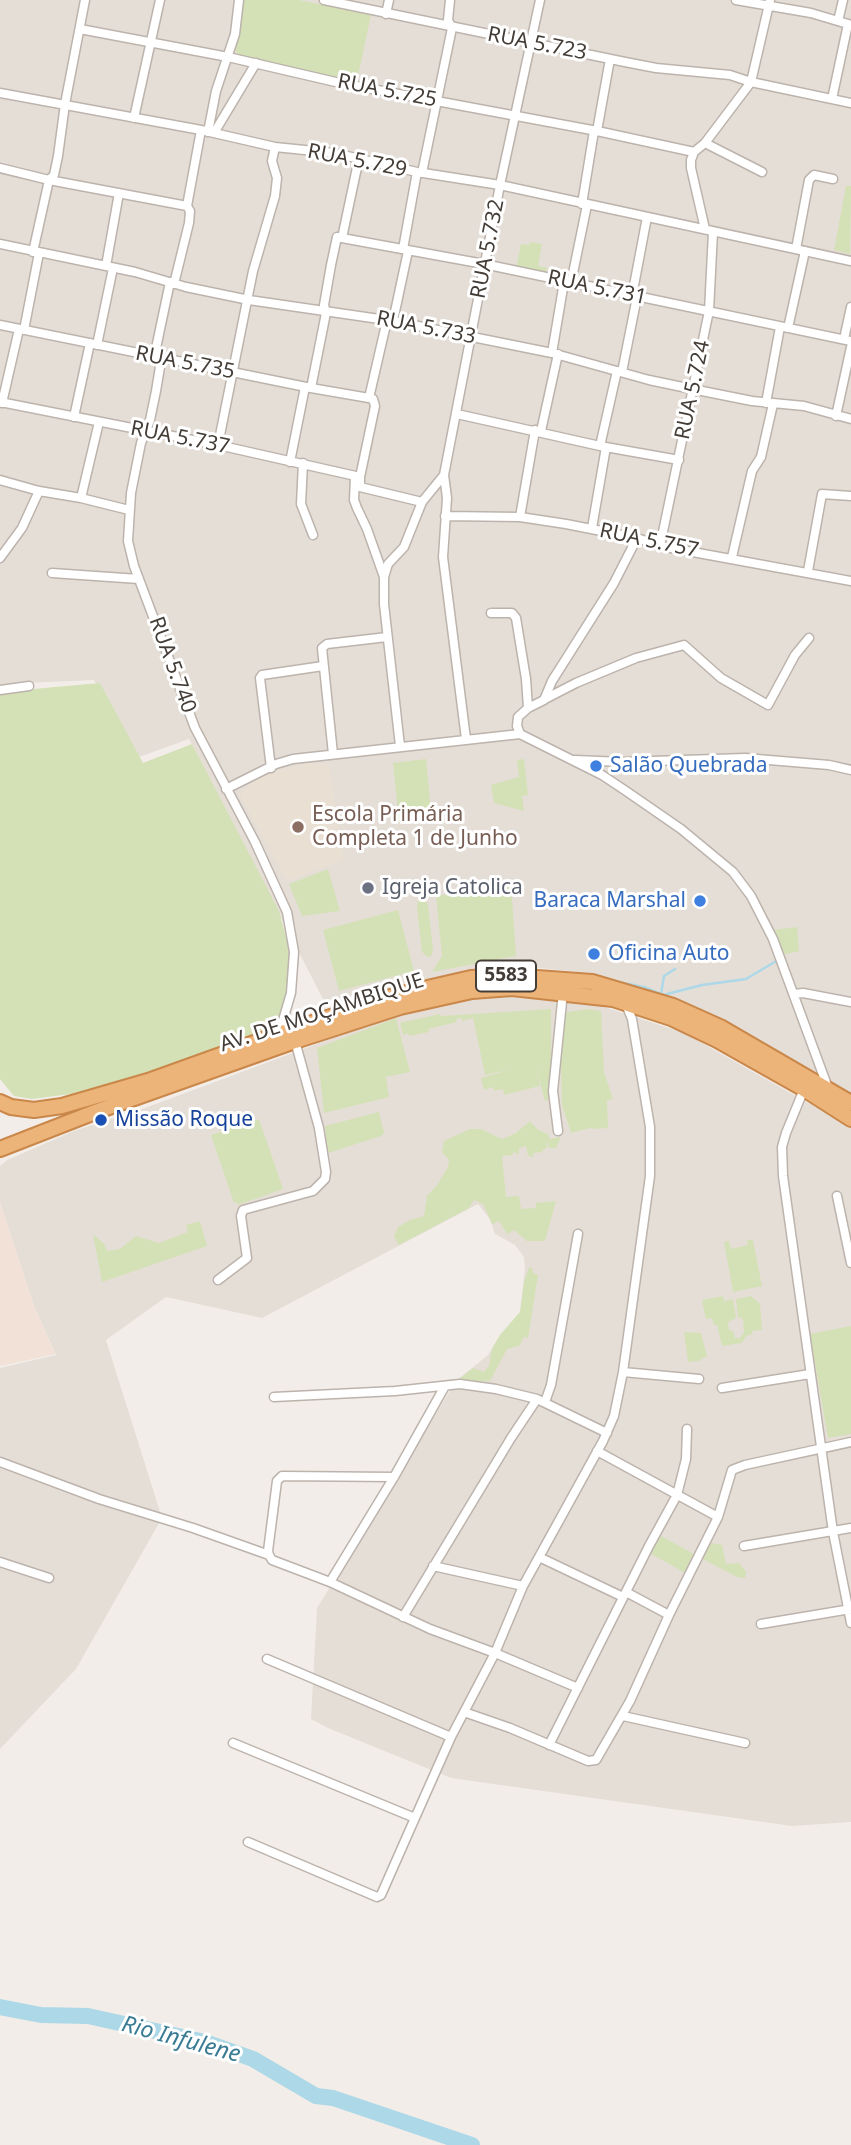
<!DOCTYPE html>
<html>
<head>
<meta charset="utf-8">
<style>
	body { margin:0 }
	canvas { display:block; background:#f2ede8 }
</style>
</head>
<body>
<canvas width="851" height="2145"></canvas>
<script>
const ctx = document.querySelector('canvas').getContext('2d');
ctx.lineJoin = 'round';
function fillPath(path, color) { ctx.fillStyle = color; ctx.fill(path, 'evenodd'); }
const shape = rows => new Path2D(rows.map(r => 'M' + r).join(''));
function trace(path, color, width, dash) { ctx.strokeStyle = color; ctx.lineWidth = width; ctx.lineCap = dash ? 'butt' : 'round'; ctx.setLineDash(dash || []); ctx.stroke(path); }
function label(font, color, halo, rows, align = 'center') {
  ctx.font = font + ' "Noto Sans",sans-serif'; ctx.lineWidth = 6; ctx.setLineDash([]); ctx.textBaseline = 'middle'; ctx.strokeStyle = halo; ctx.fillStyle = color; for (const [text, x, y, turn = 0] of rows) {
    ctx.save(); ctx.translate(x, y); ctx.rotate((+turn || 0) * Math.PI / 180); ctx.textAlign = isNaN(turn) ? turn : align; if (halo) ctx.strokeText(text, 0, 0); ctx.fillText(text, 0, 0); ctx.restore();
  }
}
const residential = shape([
	[0,0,851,0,851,1099,711,1017,624,983,589,973,511,965,324,1001,189,739,139,757,94,680,24,683,0,687],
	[487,996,554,996,589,1002,684,1033,851,1127,851,1822,792,1826,451,1778,328,1728,311,1719,317,1608,456,1381,488,1355,500,1335,520,1312,525,1269,524,1257,515,1245,495,1234,490,1219,478,1204,262,1318,166,1297,106,1340,162,1518,76,1669,0,1749,0,1368,56,1355,34,1306,0,1202,0,1166,7,1160,74,1131,145,1108,392,1016]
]);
const commercial = shape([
	[0,1202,34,1306,55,1354,0,1366]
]);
const education = shape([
	[306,763,329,764,344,860,287,881,239,794,260,776]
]);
const green = shape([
	[240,0,299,0,371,15,357,81,239,57,233,46],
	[846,186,851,186,850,254,834,250],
	[530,242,542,244,538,266,547,268,546,272,551,274,516,269,521,244,529,245],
	[100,683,143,763,192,744,279,911,290,952,288,993,277,1029,86,1092,32,1099,14,1096,0,1079,0,692],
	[426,759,432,820,399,823,393,763],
	[524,759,528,795,522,796,524,811,494,803,491,785,519,777,517,760],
	[328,869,340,911,302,916,289,884],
	[511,884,516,956,432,972,442,956,436,896],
	[424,897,428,905,433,950,432,955,428,957,422,952,417,907,418,899],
	[398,910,414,971,339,991,323,930],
	[797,927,799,951,783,955,773,930],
	[551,1009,551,1098,545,1101,535,1064,540,1086,504,1095,503,1089,494,1091,493,1087,484,1090,481,1078,509,1070,485,1075,473,1018,462,1021,462,1018,456,1019,457,1022,428,1029,429,1032,409,1036,408,1033,403,1035,400,1023,440,1014,441,1016],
	[588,1009,601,1011,604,1072,613,1099,607,1100,608,1128,595,1129,590,1128,571,1133,562,1105,560,1032,567,1012],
	[396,1018,410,1072,386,1077,389,1097,324,1113,317,1048],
	[379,1112,384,1133,381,1136,328,1153,325,1126],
	[259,1119,283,1189,238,1205,237,1202,234,1203,211,1135],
	[530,1121,538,1130,548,1134,550,1139,561,1137,556,1148,549,1148,546,1140,547,1148,542,1150,543,1152,533,1153,534,1157,528,1156,526,1146,519,1148,519,1154,513,1152,513,1155,502,1156,506,1197,519,1196,521,1209,536,1208,536,1203,556,1201,545,1241,527,1241,514,1230,507,1234,499,1221,492,1224,483,1204,474,1200,469,1208,399,1245,394,1237,398,1227,410,1220,424,1216,427,1196,437,1185,448,1167,449,1160,442,1152,444,1141,470,1129,481,1129,502,1139,516,1133],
	[200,1221,207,1246,102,1282,93,1234,104,1244,107,1251,120,1249,136,1236,159,1243,188,1232,186,1225],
	[747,1240,753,1240,762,1286,733,1292,724,1242,729,1241,731,1249,748,1245],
	[529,1268,532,1268,533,1273,538,1275,528,1338,524,1337,519,1346,507,1349,490,1381,456,1381,473,1368,484,1372,489,1366,492,1349,500,1335,520,1312,524,1282],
	[723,1296,724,1301,733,1299,736,1318,728,1322,729,1330,733,1331,735,1338,740,1338,744,1332,743,1319,738,1317,736,1299,751,1296,760,1304,762,1330,752,1331,753,1334,746,1336,742,1343,722,1346,717,1325,714,1325,712,1318,706,1319,702,1300],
	[851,1326,851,1434,828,1438,810,1334],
	[684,1332,701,1333,707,1356,698,1361,688,1362],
	[659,1535,694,1554,685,1573,648,1552],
	[711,1543,722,1545,726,1564,739,1563,746,1572,745,1578,737,1577,703,1559]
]);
const stream = shape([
	[538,971,568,973],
	[613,981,644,987,670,998],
	[661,994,664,976,675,969],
	[663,995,702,985,746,979,778,960]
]);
const river = shape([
	[0,2007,41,2015,88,2016,205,2042,253,2059,316,2096,333,2098,472,2145]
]);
const street = shape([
	[324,0,625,62,656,68,730,75,751,82,851,103],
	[736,0,811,13,851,25],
	[386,14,389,0],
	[838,21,843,0],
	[80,29,228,57,340,83,597,131,694,152],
	[0,93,201,130,275,147,334,153,417,172,500,185,851,261],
	[832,99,848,24],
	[134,118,160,0],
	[597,131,610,59],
	[208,132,216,91,235,34,239,0],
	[214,133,256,63],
	[705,143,762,172],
	[0,168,49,180,187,206],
	[422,173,452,28,448,20,450,0],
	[582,204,594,131],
	[705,229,691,168,691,160,694,152,705,143,751,82,770,0],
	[342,238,484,264,851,341],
	[0,244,135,272,186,287,249,300,393,321,552,353,649,380,692,389,752,401,804,406,851,419],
	[403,249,417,172],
	[796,249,809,180,814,175,833,179],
	[33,252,49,180,54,175,58,156,65,104,85,0],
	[106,266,119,193],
	[170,282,155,353,161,361,156,391,150,420,141,443,131,493,128,541,134,566,195,728,255,842,287,912,294,952,291,993,279,1034],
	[571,283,587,205],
	[174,284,189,223,190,211,187,206,201,130],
	[632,296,647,217],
	[393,321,408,251],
	[0,325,311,388,369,398],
	[788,328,805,251],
	[24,330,39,253],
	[844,339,851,307],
	[97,345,113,268],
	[552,353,564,282],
	[622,372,637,297],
	[311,388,326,313,324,305,331,265,337,237,342,238,359,158],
	[369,398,373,399,375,406,360,477,360,487,422,502],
	[369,398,387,320],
	[0,402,218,445,360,477],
	[2,403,19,329],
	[766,403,780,327],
	[457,414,600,446,679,460],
	[836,416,851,347],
	[74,417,90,343],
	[541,431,558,354],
	[218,445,253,271,275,196,277,178,272,161,275,147],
	[600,446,617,371],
	[290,462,305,387],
	[303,463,301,504,313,535],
	[444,475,447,498,443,557,466,739],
	[355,477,354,500,357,508,367,529,384,577],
	[0,480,39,491,81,498,129,510],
	[81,498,99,422],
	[445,516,520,517,566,524,637,538,660,546,851,581],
	[520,517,535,430],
	[592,528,606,447],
	[637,538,614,583,552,681,544,700,528,708,518,717,517,726,520,734,602,775,626,791,681,829,733,872,751,896,773,939,828,1088],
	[660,546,709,311,713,232],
	[732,557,752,471,761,457,773,404],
	[0,558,22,528,39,491],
	[808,571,822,494,851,496],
	[52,573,139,579],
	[491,613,512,613,516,618,526,679,528,708],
	[0,690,29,686],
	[545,699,576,683,636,658,684,645,721,678,768,705,795,655,809,638],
	[400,746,384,604,384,577,388,564,404,547,422,502,444,475,500,185,540,0],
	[333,754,322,648,327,644,387,637],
	[575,760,622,762,745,758,829,765,851,770],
	[271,768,260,678,262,675,323,666],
	[226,789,276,764,293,759,520,734],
	[794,994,803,993,851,1002],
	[804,1089,786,1133,782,1147,783,1176,833,1532,851,1623],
	[558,1131,553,1091,563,992],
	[837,1196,851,1263],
	[218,1280,247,1258,241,1216,243,1210,313,1191,325,1179,326,1172,319,1128,295,1041],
	[623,1372,699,1379],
	[722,1388,810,1374],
	[274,1397,395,1391,460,1384,496,1389,537,1399,607,1433],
	[545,1402,551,1385,578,1234],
	[597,1451,718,1517],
	[0,1462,99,1499,193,1528,269,1555],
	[394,1477,282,1476,277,1481,268,1551,269,1555,272,1560,330,1582,430,1629,495,1653,578,1688],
	[744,1546,851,1528],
	[539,1557,623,1597],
	[0,1562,49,1578],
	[433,1566,523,1586],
	[330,1582,394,1477,445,1386],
	[626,1592,669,1615],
	[403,1617,511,1438,537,1399],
	[761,1624,851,1609],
	[267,1659,451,1737],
	[464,1712,510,1728,588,1761,596,1760,630,1701,669,1615,718,1517,732,1470,745,1465,851,1442],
	[623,1716,745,1743],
	[233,1743,415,1818,451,1737,495,1653,523,1586,603,1441,614,1416,623,1372,650,1176,650,1127,632,1019,625,1002],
	[549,1745,649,1546,677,1495,686,1459,687,1429],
	[248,1842,377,1897,381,1895,415,1818]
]);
const highway = shape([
	[0,1102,11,1107,34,1110,62,1106,148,1081,279,1034,397,995,471,978,510,976,592,982,673,1006,722,1028,851,1103],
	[0,1149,95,1112,295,1041,400,1007,472,991,512,988,613,999,671,1018,717,1040,804,1089,851,1119]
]);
const markers = [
	[596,766,7,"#3f7fe0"],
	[298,827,7,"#8d6e63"],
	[368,888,7,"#6b7280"],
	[700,901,7,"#3f7fe0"],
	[594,954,7,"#3f7fe0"],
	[101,1120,7,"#1a4fb4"]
];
const shields = [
	[506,976,60]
];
const shieldNames = [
	["5583",506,976]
];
const streetNames = [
	["RUA 5.723",537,44,11],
	["RUA 5.725",387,91,11],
	["RUA 5.729",357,161,11],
	["RUA 5.732",488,249,-79],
	["RUA 5.731",597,288,12],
	["RUA 5.733",426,328,11],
	["RUA 5.735",185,363,11],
	["RUA 5.724",693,390,-78],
	["RUA 5.737",180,438,11],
	["RUA 5.757",649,541,12],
	["RUA 5.740",172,665,70],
	["AV. DE MOÇAMBIQUE",322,1013,-18]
];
const shopNames = [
	["Salão Quebrada",610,766],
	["Baraca Marshal",686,901,"right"],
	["Oficina Auto",608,954]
];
const educationNames = [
	["Escola Primária",312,815],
	["Completa 1 de Junho",312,839]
];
const worshipNames = [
	["Igreja Catolica",382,888]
];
const transitNames = [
	["Missão Roque",115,1120]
];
const waterNames = [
	["Rio Infulene",181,2040,15]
];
fillPath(residential, '#e5ded7');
fillPath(commercial, '#f1e1d6');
fillPath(education, '#e9e0d3');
fillPath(green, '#d4e1b6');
trace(stream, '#acd8e7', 2.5);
trace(river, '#acd8e7', 16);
trace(street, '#bcb3ac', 11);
trace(highway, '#ca874a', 18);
trace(street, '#fff', 8);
trace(highway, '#ecb479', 14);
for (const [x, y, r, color] of markers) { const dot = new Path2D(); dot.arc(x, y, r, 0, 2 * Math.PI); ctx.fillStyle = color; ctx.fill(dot); trace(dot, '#fff', 2.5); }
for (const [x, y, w] of shields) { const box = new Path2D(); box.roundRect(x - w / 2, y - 15.5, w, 31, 5); ctx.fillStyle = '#fff'; ctx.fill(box); trace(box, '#443d37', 2); }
label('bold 19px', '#443d37', null, shieldNames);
label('21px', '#443d37', '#fff', streetNames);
label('21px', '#366cbe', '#fff', shopNames, 'left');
label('21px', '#785e54', '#fff', educationNames, 'left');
label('21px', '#5b616d', '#fff', worshipNames, 'left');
label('21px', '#164399', '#fff', transitNames, 'left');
label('italic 23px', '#3a7b94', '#fff', waterNames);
</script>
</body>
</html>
